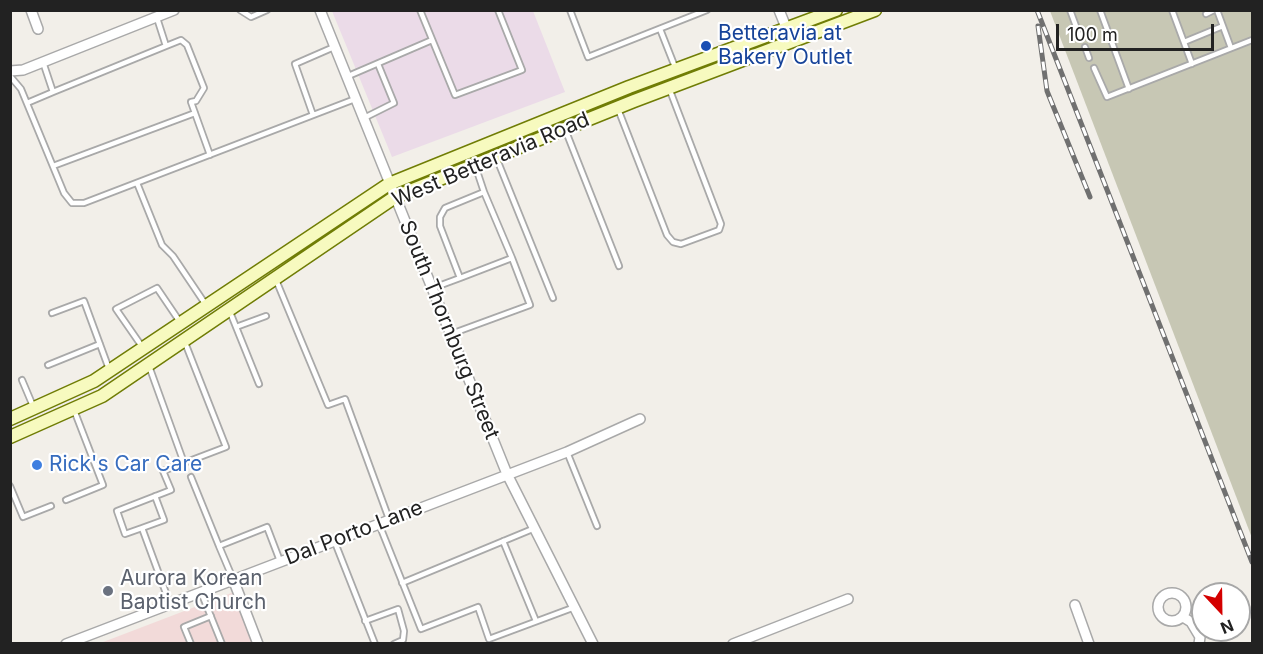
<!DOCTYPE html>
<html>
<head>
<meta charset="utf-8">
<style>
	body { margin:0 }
	#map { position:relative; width:1263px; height:654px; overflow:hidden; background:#f2efe9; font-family:Inter,sans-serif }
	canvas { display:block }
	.frame { position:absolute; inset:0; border:12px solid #222; pointer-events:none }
	.north { position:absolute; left:1191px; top:582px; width:60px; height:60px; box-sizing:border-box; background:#fff; border:2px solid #a7a7a7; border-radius:50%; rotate:158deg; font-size:16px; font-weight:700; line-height:24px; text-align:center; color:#222 }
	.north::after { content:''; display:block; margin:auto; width:21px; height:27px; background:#d40000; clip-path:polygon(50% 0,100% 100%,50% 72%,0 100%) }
	.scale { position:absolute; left:1056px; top:24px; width:158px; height:27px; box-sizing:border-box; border:3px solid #222; border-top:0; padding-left:8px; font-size:18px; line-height:21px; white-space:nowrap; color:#222; -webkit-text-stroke:4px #fff; paint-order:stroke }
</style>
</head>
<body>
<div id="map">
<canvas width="1263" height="654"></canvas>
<div class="frame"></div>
<div class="north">N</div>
<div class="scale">100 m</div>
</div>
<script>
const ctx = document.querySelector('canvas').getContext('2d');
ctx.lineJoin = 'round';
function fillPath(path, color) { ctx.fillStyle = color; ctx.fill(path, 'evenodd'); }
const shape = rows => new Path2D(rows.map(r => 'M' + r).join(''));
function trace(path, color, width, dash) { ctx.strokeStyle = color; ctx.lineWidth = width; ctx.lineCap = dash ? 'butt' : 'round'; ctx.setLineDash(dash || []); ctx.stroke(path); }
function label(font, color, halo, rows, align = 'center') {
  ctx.font = font + ' Inter,sans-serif'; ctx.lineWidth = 4.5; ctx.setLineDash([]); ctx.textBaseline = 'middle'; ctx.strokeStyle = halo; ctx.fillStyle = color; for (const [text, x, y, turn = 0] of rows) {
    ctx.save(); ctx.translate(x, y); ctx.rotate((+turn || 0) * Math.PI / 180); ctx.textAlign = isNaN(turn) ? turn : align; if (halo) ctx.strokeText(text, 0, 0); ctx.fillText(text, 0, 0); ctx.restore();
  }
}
const commercial = shape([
	[234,592,253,644,98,644]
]);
const industrial = shape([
	[332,11,533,11,565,92,392,157]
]);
const construction = shape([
	[1050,11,1252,11,1252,538]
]);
const service = shape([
	[240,10,251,17,267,10],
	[420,10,455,95,522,70,498,10],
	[570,10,588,57,707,10],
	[1070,10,1080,37],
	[1100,10,1129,89],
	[1172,10,1192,64],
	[1217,10,1231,48],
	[1206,14,1214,10],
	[157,18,166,46,181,40,187,45,204,88,196,101,191,102,210,155],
	[660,29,675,67],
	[1184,42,1223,26],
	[1085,47,1089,58],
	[1094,68,1107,97,1252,40],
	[10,76,21,89,64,193,72,203,84,203,355,99],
	[346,77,432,40],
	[53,92,166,46],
	[27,103,53,92,43,62],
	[618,109,667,235,673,242,681,244,719,230,721,224,669,88],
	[313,115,295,64,334,47],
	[362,119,394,103,378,64],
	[565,129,619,266],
	[496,157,553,298],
	[475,165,484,192,445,208,440,217,440,226,460,278,512,258,484,192],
	[53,166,195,113],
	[137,183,162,245,173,256,206,305],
	[276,280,328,405,345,399,389,519],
	[433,288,460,278],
	[230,312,259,384],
	[52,313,84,301,109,369],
	[236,327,266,316],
	[451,334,530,305,512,258],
	[143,348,116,309,157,288,180,322],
	[48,365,100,344],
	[149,366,184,463],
	[22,380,33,406],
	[567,452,597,526],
	[191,477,219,546,267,527,280,561],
	[10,486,23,517,51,506],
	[66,500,103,485,74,410],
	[379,524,421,629,478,607,489,639,575,607],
	[142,528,164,520,155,496],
	[334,540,375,644],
	[503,541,536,621],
	[219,546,233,579],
	[402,583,535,528],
	[201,592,222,644],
	[170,604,142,528,125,534,117,511,171,490,163,471,226,447,184,340],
	[365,621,398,609,404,631,403,640,394,644],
	[191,644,184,627,211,616]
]);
const minor = shape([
	[31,10,38,29],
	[320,10,507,474,593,644],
	[779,10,792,42],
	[10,71,23,70,174,10],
	[233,579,258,644],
	'1158 607a14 14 0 1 1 28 0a14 14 0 1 1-28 0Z',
	[1075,605,1089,644],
	[1183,617,1191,622,1200,637,1199,644],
	[66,644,567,452,640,419],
	[733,644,848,599]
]);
const secondary = shape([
	[10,419,94,381,389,184,629,87,836,10],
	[10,437,102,396,395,197,634,101,875,10]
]);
const rail = shape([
	[1037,10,1252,562],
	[1038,26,1047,91,1090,197]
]);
const markers = [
	[706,46,6,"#1a4fb4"],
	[37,465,6,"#3f7fe0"],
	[108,591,6,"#6b7280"]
];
const transitNames = [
	["Betteravia at",718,34],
	["Bakery Outlet",718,58]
];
const streetNames = [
	["West Betteravia Road",491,160,-23],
	["South Thornburg Street",449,330,68],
	["Dal Porto Lane",354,533,-21]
];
const shopNames = [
	["Rick's Car Care",49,465]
];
const worshipNames = [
	["Aurora Korean",120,579],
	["Baptist Church",120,603]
];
fillPath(commercial, '#f2dad9');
fillPath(industrial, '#ebdbe8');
fillPath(construction, '#c7c7b4');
trace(service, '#a9a9a9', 8);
trace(minor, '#a9a9a9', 12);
trace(secondary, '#707d05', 15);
trace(service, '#fff', 4.5);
trace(minor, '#fff', 9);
trace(secondary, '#f7fabf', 12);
trace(rail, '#707070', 5);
trace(rail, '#fff', 3, [9]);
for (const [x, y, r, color] of markers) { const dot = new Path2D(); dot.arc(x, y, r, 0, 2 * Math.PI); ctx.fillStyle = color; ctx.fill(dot); trace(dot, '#fff', 2); }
label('21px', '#164399', '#fff', transitNames, 'left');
label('21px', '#222', '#fff', streetNames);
label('21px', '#366cbe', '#fff', shopNames, 'left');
label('21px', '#5b616d', '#fff', worshipNames, 'left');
</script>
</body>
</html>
